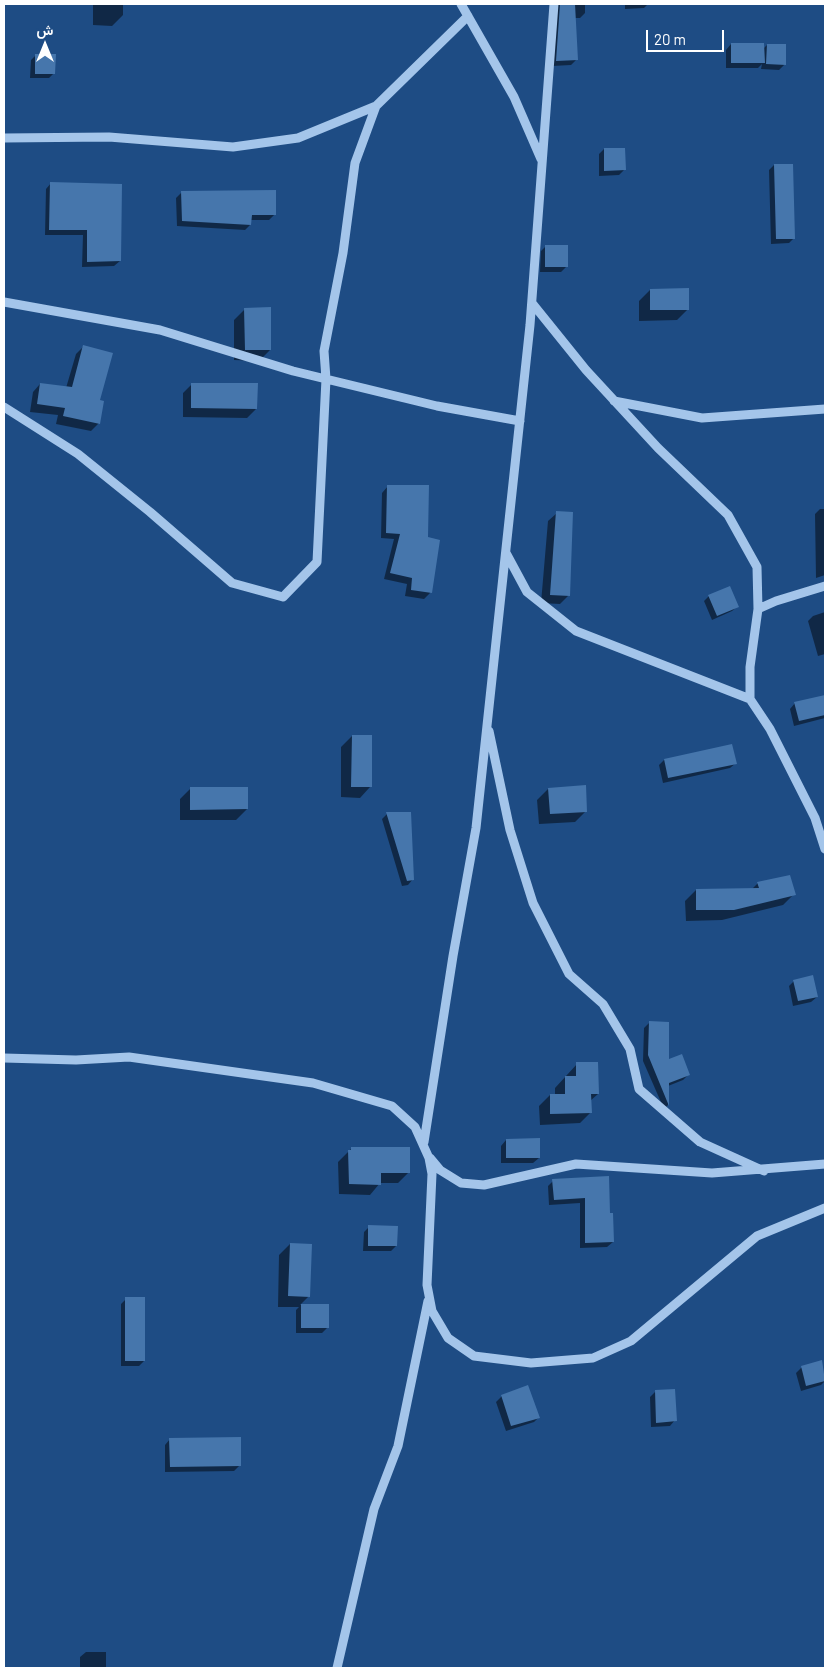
<!DOCTYPE html>
<html>
<head>
<meta charset="utf-8">
<style>
	body { margin:0 }
	#map { position:relative; width:829px; height:1672px; overflow:hidden; background:#1e4c84; font-family:Barlow,Vazirmatn,sans-serif }
	canvas { display:block }
	.frame { position:absolute; inset:0; border:5px solid #fff; pointer-events:none }
	.north { position:absolute; left:20px; top:20px; width:50px; height:50px; -webkit-text-stroke:4px #1e4c84; paint-order:stroke; rotate:0deg; font-size:14px; font-weight:700; line-height:20px; text-align:center; color:#fff }
	.north::after { content:''; display:block; margin:auto; width:18px; height:22px; background:#fff; clip-path:polygon(50% 0,100% 100%,50% 72%,0 100%) }
	.scale { position:absolute; left:646px; top:30px; width:78px; height:22px; box-sizing:border-box; border:2px solid #fff; border-top:0; padding-left:6px; font-size:15px; line-height:18px; white-space:nowrap; color:#fff; -webkit-text-stroke:4px #1e4c84; paint-order:stroke }
</style>
</head>
<body>
<div id="map">
<canvas width="829" height="1672"></canvas>
<div class="frame"></div>
<div class="north">ش</div>
<div class="scale">20 m</div>
</div>
<script>
const ctx = document.querySelector('canvas').getContext('2d');
ctx.lineJoin = 'round';
function fillPath(path, color) { ctx.fillStyle = color; ctx.fill(path, 'evenodd'); }
const shape = rows => new Path2D(rows.map(r => 'M' + r).join(''));
function trace(path, color, width, dash) { ctx.strokeStyle = color; ctx.lineWidth = width; ctx.lineCap = dash ? 'butt' : 'round'; ctx.setLineDash(dash || []); ctx.stroke(path); }
const shadow = shape([
	[93,4,123,4,123,15,112,26,93,25],
	[551,4,585,4,585,13,580,18,575,18,576,60,571,65,552,66],
	[625,4,648,4,644,8,625,9],
	[731,44,763,49,767,45,785,64,779,70,761,69,762,64,758,68,726,68,726,50],
	[36,55,54,73,49,78,30,78,31,60],
	[604,149,624,170,619,175,599,176,599,154],
	[774,165,794,238,789,243,771,244,769,170],
	[51,183,120,261,114,266,82,267,83,235,45,235,46,189],
	[182,192,275,214,269,220,250,220,250,225,245,230,177,226,176,198],
	[546,246,566,267,561,272,540,272,541,251],
	[650,290,688,309,677,320,639,321,639,301],
	[245,309,270,350,259,361,234,360,234,320],
	[84,346,98,401,99,423,91,431,56,424,58,415,30,412,33,392,40,384,66,388,76,354],
	[192,384,256,409,247,418,183,417,183,393],
	[388,486,427,538,430,593,424,599,405,596,407,584,384,579,394,539,381,538,382,493],
	[820,509,825,509,825,575,816,578,815,514],
	[557,513,568,596,560,604,541,603,548,521],
	[709,596,738,606,732,611,712,620,704,601],
	[825,612,825,654,818,656,808,621,813,616],
	[825,696,825,718,794,726,790,709,795,703],
	[352,736,370,787,360,798,341,797,341,747],
	[664,760,736,763,730,768,663,783,659,765],
	[191,788,247,809,236,820,180,820,180,799],
	[548,789,586,811,575,822,539,824,537,800],
	[387,814,413,879,408,885,402,886,382,819],
	[758,883,794,894,783,905,722,920,686,921,685,901,696,890,752,889],
	[794,981,817,997,811,1002,793,1006,789,986],
	[650,1022,668,1061,689,1074,683,1080,668,1086,668,1105,664,1109,643,1061,644,1028],
	[577,1064,598,1094,590,1101,591,1112,580,1123,540,1125,539,1106,550,1095,555,1095,555,1088],
	[506,1140,539,1158,533,1163,501,1163,501,1146],
	[352,1148,409,1172,398,1183,380,1183,370,1195,339,1194,338,1162],
	[608,1177,609,1215,613,1242,607,1247,580,1248,580,1203,549,1205,548,1186,553,1181],
	[369,1227,396,1246,391,1251,363,1251,364,1232],
	[290,1244,309,1296,300,1305,327,1305,327,1328,322,1333,296,1333,296,1310,299,1307,278,1307,279,1255],
	[126,1299,144,1361,139,1366,121,1366,121,1304],
	[821,1362,825,1381,821,1385,801,1391,796,1373,801,1368],
	[655,1392,675,1420,670,1426,651,1427,650,1397],
	[502,1396,539,1417,534,1422,506,1431,496,1402],
	[170,1439,240,1465,234,1471,165,1472,165,1445],
	[86,1652,106,1652,106,1668,80,1668,80,1657]
]);
const building = shape([
	[560,4,575,4,578,60,556,61],
	[731,43,764,43,765,63,731,63],
	[767,44,786,44,786,65,766,64],
	[35,54,56,54,55,74,35,74],
	[604,148,625,148,626,170,604,171],
	[774,164,793,164,795,239,776,239],
	[50,182,122,184,121,261,87,262,87,230,49,230],
	[276,190,276,215,252,215,251,225,182,221,181,191],
	[545,245,568,245,568,267,545,267],
	[689,288,689,310,650,310,650,289],
	[271,307,271,350,245,350,244,308],
	[83,345,113,353,100,400,104,401,100,424,63,416,65,408,37,404,40,383,72,387],
	[191,383,258,383,257,409,191,408],
	[387,485,429,485,428,537,440,540,432,593,411,590,412,578,390,573,400,534,386,533],
	[556,511,573,512,570,596,550,595],
	[730,586,739,607,717,616,708,595],
	[825,695,825,715,799,721,794,702],
	[352,735,372,735,372,787,351,787],
	[732,744,737,764,668,778,664,759],
	[586,785,587,812,550,814,548,788],
	[190,787,248,787,248,809,190,810],
	[386,812,411,812,414,880,407,881],
	[790,875,796,895,734,910,696,910,696,889,759,888,757,882],
	[813,975,818,997,798,1001,793,980],
	[649,1021,669,1022,669,1059,682,1054,690,1075,669,1083,669,1106,648,1055],
	[576,1062,598,1062,599,1094,591,1094,592,1113,550,1114,550,1094,565,1094,565,1076,576,1076],
	[540,1138,540,1158,506,1158,506,1139],
	[351,1147,410,1147,410,1173,381,1173,381,1185,349,1184,348,1150,351,1150],
	[609,1176,610,1213,613,1213,614,1242,585,1243,585,1198,554,1200,552,1179],
	[368,1225,398,1226,397,1246,368,1246],
	[290,1243,312,1244,310,1297,288,1296],
	[125,1297,145,1297,145,1361,125,1361],
	[301,1304,329,1304,329,1328,301,1328],
	[822,1360,825,1381,806,1386,801,1366],
	[528,1385,540,1418,511,1426,501,1395],
	[675,1389,677,1421,656,1423,655,1390],
	[241,1437,241,1466,170,1467,169,1438]
]);
const minor = shape([
	[461,4,514,97,541,159],
	[4,138,109,137,233,147,298,138,376,106],
	[4,302,160,330,293,371,437,406,520,421],
	[532,303,586,370,658,448,728,515,757,567,758,609],
	[614,401,702,418,825,409],
	[4,407,78,454,150,512,232,583,283,597,317,562,326,379,324,351,343,253,355,163,376,106,468,16],
	[506,553,527,592,576,631,750,699],
	[825,586,776,601,758,609,750,667,750,699,770,729,815,818,825,849],
	[489,731,510,830,533,903,569,974,603,1004,630,1049,639,1089,700,1142,764,1171],
	[4,1058,76,1060,129,1057,313,1083,392,1106,415,1127,429,1158,432,1174,427,1285,432,1311,448,1338,474,1356,531,1363,593,1358,631,1341,757,1236,825,1208],
	[424,1142,453,956,476,828,530,325,554,4],
	[430,1158,440,1170,461,1183,484,1185,576,1164,712,1173,825,1164],
	[337,1668,374,1509,398,1446,428,1301]
]);
fillPath(shadow, '#0007');
fillPath(building, '#4676ac');
trace(minor, '#a4c5ea', 9);
</script>
</body>
</html>
